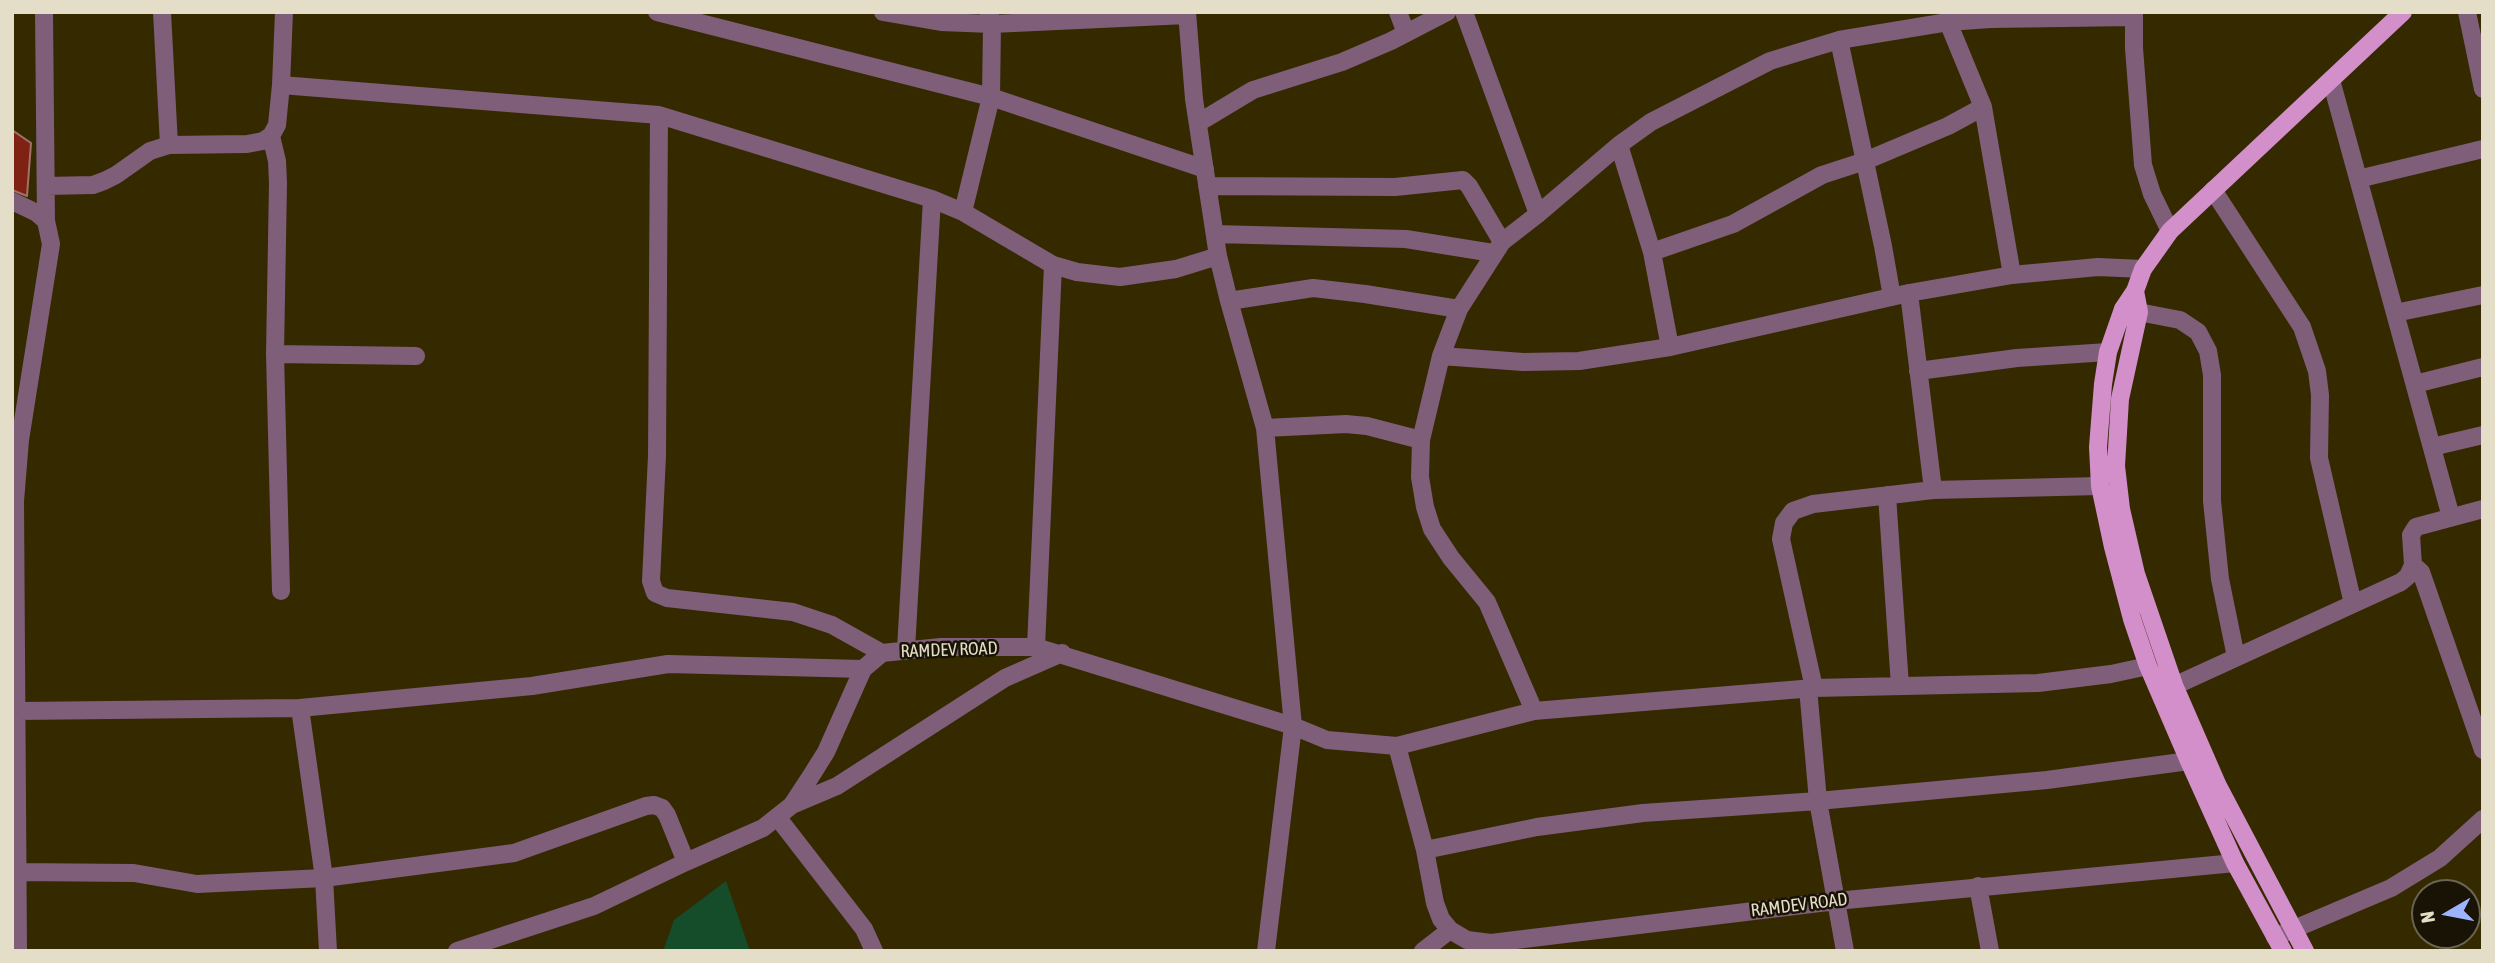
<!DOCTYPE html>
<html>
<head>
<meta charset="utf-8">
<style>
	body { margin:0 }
	#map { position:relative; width:2495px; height:963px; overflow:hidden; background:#352900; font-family:"Asap Condensed",sans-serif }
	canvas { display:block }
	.frame { position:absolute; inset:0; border:14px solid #e4ddc8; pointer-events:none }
	.north { position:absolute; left:2411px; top:879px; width:70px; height:70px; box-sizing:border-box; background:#181304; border:2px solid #6a6452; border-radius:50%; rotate:260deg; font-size:19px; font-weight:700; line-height:28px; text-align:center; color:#e4ddc8 }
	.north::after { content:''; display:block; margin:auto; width:24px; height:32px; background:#9eb3fd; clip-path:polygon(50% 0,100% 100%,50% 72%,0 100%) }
</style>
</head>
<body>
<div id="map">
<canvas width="2495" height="963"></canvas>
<div class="frame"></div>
<div class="north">N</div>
</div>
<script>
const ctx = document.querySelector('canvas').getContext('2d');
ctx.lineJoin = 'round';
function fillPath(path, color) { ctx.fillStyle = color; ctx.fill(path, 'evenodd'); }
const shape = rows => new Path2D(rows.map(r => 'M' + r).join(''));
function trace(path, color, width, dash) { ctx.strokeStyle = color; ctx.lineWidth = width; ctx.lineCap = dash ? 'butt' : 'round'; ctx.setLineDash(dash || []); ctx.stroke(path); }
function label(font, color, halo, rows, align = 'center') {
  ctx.font = font + ' "Asap Condensed",sans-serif'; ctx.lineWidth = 5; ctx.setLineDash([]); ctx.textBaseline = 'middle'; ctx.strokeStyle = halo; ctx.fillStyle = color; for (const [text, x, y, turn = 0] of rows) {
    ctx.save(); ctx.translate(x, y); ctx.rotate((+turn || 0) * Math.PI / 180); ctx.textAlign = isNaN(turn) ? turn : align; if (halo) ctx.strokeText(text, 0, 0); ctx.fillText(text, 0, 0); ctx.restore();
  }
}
const green = shape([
	[726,881,750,951,663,951,674,920]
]);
const building = shape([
	[12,130,31,143,27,196,12,190,12,130]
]);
const minor = shape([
	[44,12,46,221],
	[162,12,169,145],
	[284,12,281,85,659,115,932,199,963,212,1053,265,1077,272,1120,277,1176,269,1218,256],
	[657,12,991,97,1205,169],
	[883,12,941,22,992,24,1187,15],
	[1187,12,1194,99,1218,256,1229,301,1265,428,1293,726,1266,951],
	[1398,12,1406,33],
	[1464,12,1538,214],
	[2134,12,2134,48,2143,165,2152,194,2170,231],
	[2467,12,2483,89],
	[1948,22,1983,107,2012,275],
	[1839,40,1883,246,1892,297],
	[2331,80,2451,517],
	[659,115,657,456,651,581,655,593,667,598,793,612,832,625,882,653],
	[1198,123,1253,90,1342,62,1391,41,1447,12],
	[271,136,277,161,278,183,275,354,281,591],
	[1619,145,1652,252,1670,347],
	[2358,179,2483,149],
	[46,186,93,185,104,181,116,175,150,151,169,145,247,144,263,141,271,136,277,125,281,85],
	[1207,186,1395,187,1463,180,1469,186,1502,242],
	[2213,190,2302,327,2317,371,2320,395,2319,458,2353,604],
	[12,201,37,213,46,221,51,244,20,440,15,501,18,951],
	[963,212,991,97,992,24,989,12],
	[1215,234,1406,239,1493,253],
	[1652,252,1733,224,1822,175,1865,161,1948,126,1983,107],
	[1909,293,1933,490],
	[1229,301,1313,288,1365,294,1459,309],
	[2123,309,2180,320,2198,332,2208,351,2212,375,2212,501,2220,579,2236,657],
	[2395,313,2483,295],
	[275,354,416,356],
	[1441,356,1523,362,1579,361,1670,347,1909,293,2012,275,2098,267,2143,269],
	[1918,371,2017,358,2108,352],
	[2415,384,2483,367],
	[1265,428,1346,424,1367,426,1421,440],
	[2432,447,2483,435],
	[1887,495,1900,686],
	[2413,565,2421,572,2483,750],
	[1036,647,1053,265],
	[906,649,932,199],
	[1808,688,1818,801,1845,951],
	[1814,688,1781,539,1784,523,1793,511,1813,504,1933,490,2100,486],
	[2163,691,2401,582,2408,576,2413,565,2411,535,2416,527,2483,509],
	[300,708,324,878,328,951],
	[17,711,300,708,532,686,668,664,863,669],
	[1534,711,1487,602,1451,558,1432,529,1425,507,1420,477,1421,440,1441,356,1459,309,1502,242,1538,214,1619,145,1651,122,1770,61,1839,40,1948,22,1990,19,2134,17],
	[1397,746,1534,711,1814,688,2038,683,2111,674,2148,666],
	[792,805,837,786,1005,678,1062,653],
	[778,818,864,929,874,951],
	[1425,850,1537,827,1643,813,1818,801,2047,780,2189,761],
	[18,872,134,873,197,884,324,878,514,853,646,806,654,805,662,808,667,815,686,862],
	[1978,886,1990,951],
	[2275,937,2391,888,2440,858,2483,819],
	[457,951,594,906,686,862,763,828,792,805,811,776,826,752,863,669,882,653,941,647,1036,647,1293,726,1327,740,1397,746,1425,850,1435,903,1441,919,1450,930,1467,940,1491,943,1836,901,2235,863],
	[1423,951,1450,930]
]);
const major = shape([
	[2135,291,2139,312,2120,399,2116,466,2121,509,2136,574,2174,685,2218,786,2305,951],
	[2283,951,2235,863,2189,761,2148,666,2132,619,2113,547,2100,486,2098,447,2103,384,2108,352,2123,309,2135,291,2143,269,2170,231,2403,12]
]);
const streetNames = [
	["RAMDEV ROAD",949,650,-2],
	["RAMDEV ROAD",1799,905,-7]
];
fillPath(green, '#154c29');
fillPath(building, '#7f2214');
trace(building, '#a0736a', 2);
trace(minor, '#7f5e7a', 18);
trace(major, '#d28fc9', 18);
label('18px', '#e4ddc8', '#181304', streetNames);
</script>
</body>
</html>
